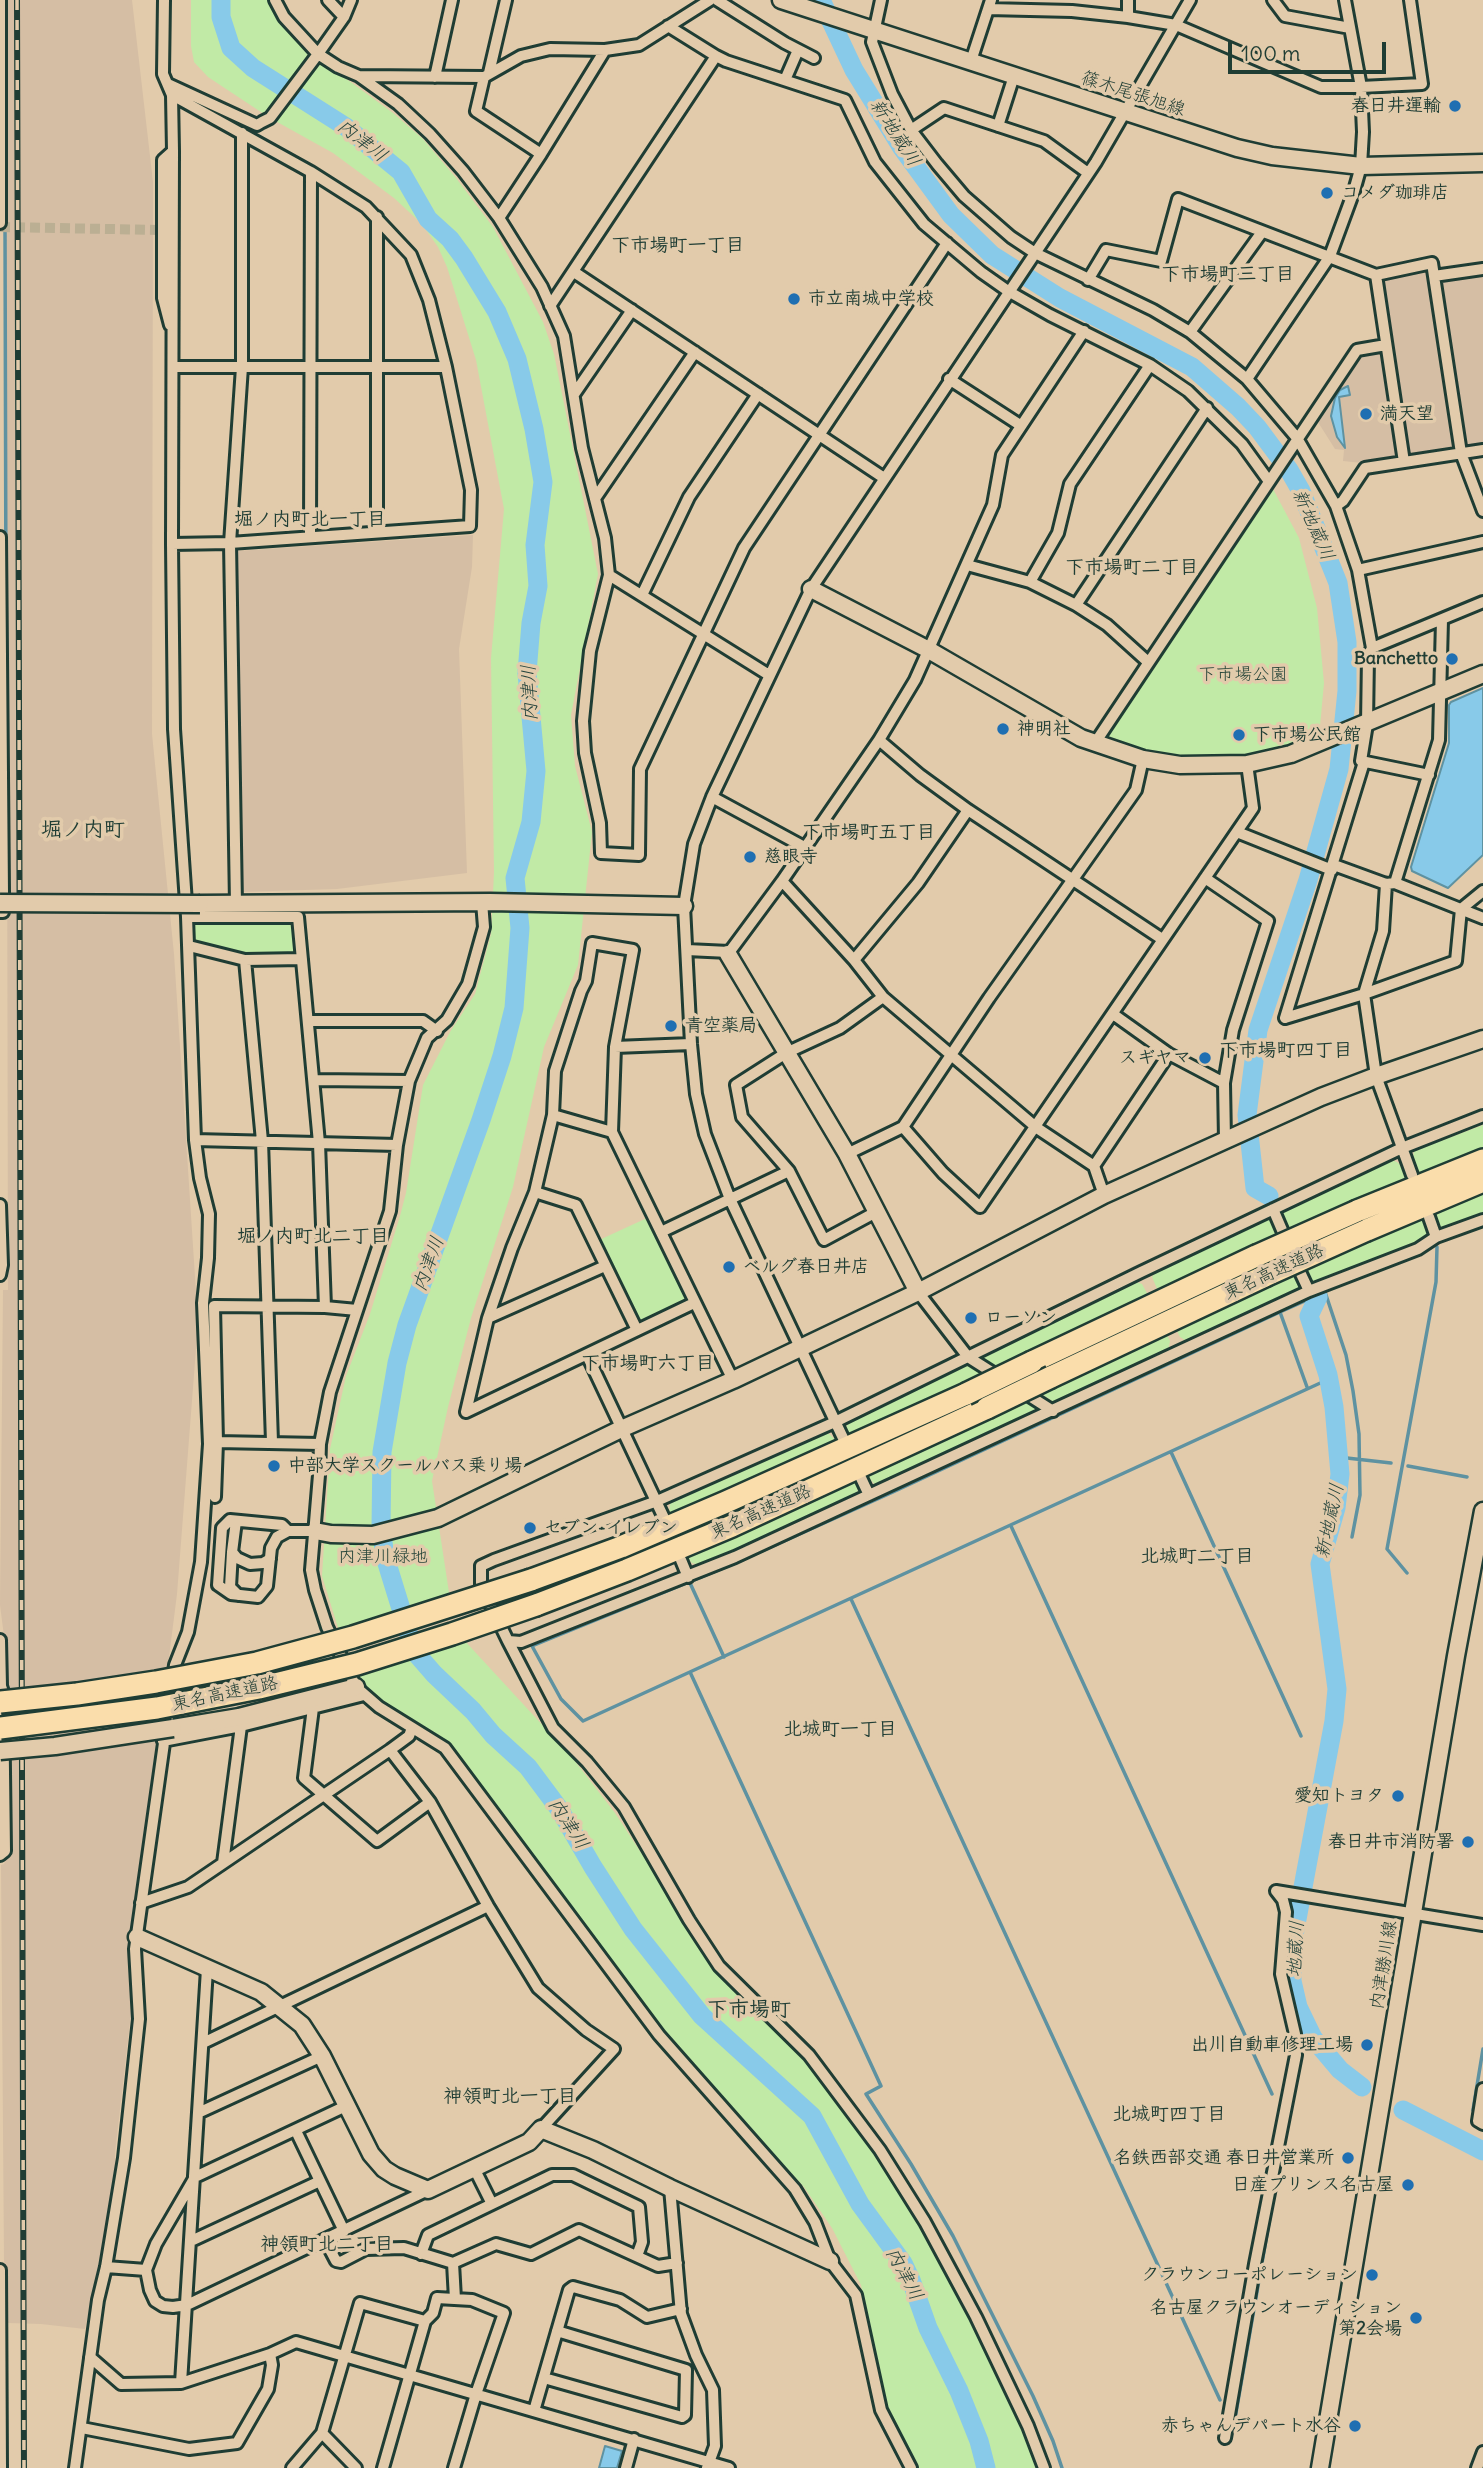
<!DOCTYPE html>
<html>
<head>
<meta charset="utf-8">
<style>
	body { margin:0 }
	#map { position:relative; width:1483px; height:2468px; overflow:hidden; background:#e2cbab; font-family:Delius,sans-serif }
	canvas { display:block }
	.scale { position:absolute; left:1228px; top:42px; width:158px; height:32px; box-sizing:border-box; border:4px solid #1f3d34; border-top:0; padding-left:9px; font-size:21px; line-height:24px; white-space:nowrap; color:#1f3d34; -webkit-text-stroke:5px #e2cbab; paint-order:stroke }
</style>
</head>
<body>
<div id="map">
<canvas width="1483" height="2468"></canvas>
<div class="scale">100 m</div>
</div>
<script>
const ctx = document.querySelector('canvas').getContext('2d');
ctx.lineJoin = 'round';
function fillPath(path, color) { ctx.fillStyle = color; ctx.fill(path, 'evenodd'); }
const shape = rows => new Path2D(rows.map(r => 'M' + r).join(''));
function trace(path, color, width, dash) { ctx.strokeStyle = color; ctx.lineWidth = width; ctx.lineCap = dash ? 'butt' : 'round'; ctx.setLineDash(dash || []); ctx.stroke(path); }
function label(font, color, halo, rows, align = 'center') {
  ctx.font = font + ' Delius,"Klee One",sans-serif'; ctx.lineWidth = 7; ctx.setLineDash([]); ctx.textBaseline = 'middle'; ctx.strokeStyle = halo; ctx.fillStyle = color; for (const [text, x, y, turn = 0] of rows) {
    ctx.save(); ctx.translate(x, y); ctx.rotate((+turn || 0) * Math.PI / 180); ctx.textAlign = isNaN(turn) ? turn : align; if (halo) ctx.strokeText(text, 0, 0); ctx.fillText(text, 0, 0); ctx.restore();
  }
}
const built = shape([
	[8,0,132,0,153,182,152,734,174,954,198,1323,177,1594,138,1901,131,1947,132,2005,115,2153,115,2189,85,2329,41,2324,7,2323,6,2273,4,2261,1,1865,4,1864,10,1851,10,1787,7,1786,5,1644,0,1605,3,1290,8,1290,6,252],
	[1425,268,1443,278,1483,272,1483,445,1468,447,1464,444,1455,445,1452,449,1412,455,1408,452,1383,282,1385,278],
	[1380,351,1384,354,1398,454,1395,458,1362,463,1343,461,1344,450,1335,449,1316,419,1356,356],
	[473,535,472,567,459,649,467,873,337,889,241,892,239,890,237,551]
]);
const green = shape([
	[191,0,270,0,304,48,393,113,423,139,456,178,493,227,543,322,554,354,598,574,571,715,575,766,592,832,578,965,544,1047,513,1187,471,1318,448,1407,432,1481,450,1599,339,1631,322,1576,330,1449,346,1376,370,1314,400,1216,406,1193,423,1085,450,1032,475,994,491,934,494,872,491,658,504,509,476,360,447,267,438,247,422,224,394,198,333,153,270,118,208,77,194,62,191,46],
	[1272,487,1299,538,1317,608,1324,683,1319,737,1271,751,1230,757,1187,758,1145,752,1104,738],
	[291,923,294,926,296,952,295,955,250,955,194,941,192,924],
	[1483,1125,1483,1148,1416,1175,1412,1162,1414,1151],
	[1391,1160,1397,1162,1405,1169,1409,1179,1289,1230,1282,1215,1283,1210],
	[1483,1193,1483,1217,1448,1231,1439,1227,1433,1220,1431,1215],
	[1425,1217,1429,1232,1423,1242,1315,1285,1312,1283,1305,1268],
	[647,1218,685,1298,684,1301,637,1324,597,1241],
	[1267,1218,1272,1221,1278,1235,1158,1291,1152,1277,1156,1272],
	[1296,1272,1303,1288,1188,1342,1180,1337,1176,1329],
	[1134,1281,1142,1284,1148,1295,998,1367,983,1358,984,1355],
	[1166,1333,1170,1341,1168,1351,1057,1404,1040,1393],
	[960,1366,970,1366,982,1375,850,1436,846,1427,852,1418],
	[1024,1401,1035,1408,1034,1415,883,1486,875,1485,867,1475],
	[821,1433,828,1433,838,1442,669,1516,670,1504,673,1498],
	[856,1481,858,1493,852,1500,704,1566,692,1563,686,1556],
	[464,1640,571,1756,615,1813,718,1970,813,2064,871,2144,907,2199,955,2284,1025,2427,1041,2468,916,2468,885,2407,861,2285,832,2228,804,2187,662,2033,475,1777,447,1745,369,1694,358,1673]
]);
const water = shape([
	[1348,386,1350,395,1339,397,1345,448,1337,437,1331,416,1335,398,1340,390,1348,386],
	[1483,688,1483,855,1448,888,1412,871,1411,867,1449,743,1449,705,1451,702,1483,688],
	[605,2446,622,2451,617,2468,599,2468,605,2446]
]);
const stream = shape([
	[5,85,5,20],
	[5,222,6,614],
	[1280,1312,893,1492,731,1565,532,1646,561,1699,583,1721,1329,1379],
	[1307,1387,1280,1312,1325,1292,1346,1355,1353,1391,1359,1434,1360,1495,1352,1537],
	[1171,1452,1301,1736],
	[1338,1457,1391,1463],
	[1408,1466,1467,1477],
	[1011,1526,1272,2094],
	[1407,1573,1387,1549,1436,1282,1437,1247],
	[690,1583,724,1657],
	[851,1599,1220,2400],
	[690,1672,881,2086,866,2094,911,2164,953,2236,1033,2396,1053,2441,1062,2468],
	[1299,2049,1313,2038],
	[1473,2110,1483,2049],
	[1233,2430,1275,2188]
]);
const river = shape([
	[221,0,221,17,231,48,253,68,346,127,401,172,428,219,450,239,464,258,497,312,517,359,534,429,543,482,535,545,538,586,531,623,527,673,536,771,531,822,515,878,520,928,514,1008,502,1056,481,1120,407,1325,397,1363,382,1452,381,1527,385,1557,414,1651,434,1674,473,1711,493,1735,528,1767,560,1810,593,1867,633,1929,702,2016,812,2116,860,2204,903,2263,911,2280,928,2328,959,2391,979,2441,986,2468],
	[821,0,854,70,902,148,951,215,992,255,1060,298,1192,367,1238,407,1257,427,1289,470,1301,491,1338,583,1347,642,1347,691,1339,769,1308,880,1258,1030,1247,1115,1255,1188,1269,1196],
	[1318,1297,1309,1316,1328,1375,1334,1407,1340,1474,1336,1508,1320,1564,1337,1689,1334,1721,1292,1946,1292,1981,1298,2007,1313,2038,1340,2070,1362,2087],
	[1403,2110,1483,2151]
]);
const streetTunnel = shape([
	[0,227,163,230]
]);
const street = shape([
	[275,0,284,17,318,54,338,67,359,76,398,104,430,134,463,171,499,218,542,287,564,336,582,448,605,538,609,575,590,651,583,721,585,753,600,823,601,853,639,855,640,769,744,548,947,243],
	[328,0,344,17],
	[717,0,785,43,814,58],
	[881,0,872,42,892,94,911,130,937,164,964,196,1011,237,1035,253,1153,310,1190,332,1247,379,1297,438,1336,506,1358,570,1372,648,1368,656,1367,724,1361,761,1429,775],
	[1128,0,1128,17],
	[1273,0,1285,16,1350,28],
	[988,9,1072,11,1128,17,1176,25,1321,87,1361,87,1422,84,1410,0],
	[716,56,726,61,845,100,875,162,924,224,981,272,1008,291,1050,315,1150,365,1188,391,1242,444,1268,480],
	[971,61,991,0],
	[489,73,506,0],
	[359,76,484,77,521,56,550,49,605,50,639,45,710,0],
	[435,77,452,0],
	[484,77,476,111,541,154],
	[785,80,798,50],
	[168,84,257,125,262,122,270,118,318,54,344,17,351,0],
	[172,95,311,172,366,207,411,255,429,300,446,367,471,490,470,526,230,543,172,544],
	[998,126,1014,76],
	[911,130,944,108,1044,141,1088,173],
	[377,217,377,532],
	[499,218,541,154,605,50],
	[0,223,0,0],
	[574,272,884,478],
	[1376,275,1404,462],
	[1434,276,1483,269],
	[1088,280,1106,250,1161,261,1178,199,1376,275,1432,263,1461,453,1483,511],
	[550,306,716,56,668,26],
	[170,325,163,298,163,160,173,151],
	[1190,332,1262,232],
	[173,367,446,367],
	[949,379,1020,425],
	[1247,379,1330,256,1354,191,1361,166,1363,132,1361,87,1345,0],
	[575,393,632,310],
	[596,497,695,352],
	[1336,506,1343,501,1365,468,1483,450],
	[0,537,3,892,3,912,0,912],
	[310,537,311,172],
	[967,565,1030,582,1076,605,1107,625,1148,662],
	[1358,570,1483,542],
	[609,575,769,675],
	[1030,582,1058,533,1070,484,1150,365],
	[642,595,689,497,758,394],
	[1076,605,1207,408],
	[1372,648,1483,602],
	[879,740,920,775,968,810,1162,939],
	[1095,743,1357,350,1386,345],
	[712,797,806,848],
	[1237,832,1332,870],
	[1334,865,1386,884,1395,883,1483,918],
	[1205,878,1268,921,1233,1030,1224,1083,1225,1140],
	[782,881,854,960,883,997,1037,1128,1094,1166,1104,1195],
	[1395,883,1439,740,1442,620],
	[1386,884,1383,931,1364,994,1376,1076,1412,1175],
	[482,902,484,927,468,984,447,1020,427,1038,409,1081,397,1145,390,1211,330,1392,320,1444,319,1475,311,1570,315,1590,327,1627,356,1687,379,1707,445,1748,659,2035,795,2189,815,2222,830,2261,856,2295,881,2410,911,2468],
	[236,904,230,543,242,367,242,133],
	[187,917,298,917,319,1143,325,1307],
	[189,946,245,960,302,959],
	[687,950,729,952],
	[728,954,782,881,879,740,915,680,993,505,1002,455,1084,331],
	[245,960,262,1141,272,1442],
	[854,960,918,883,968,810],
	[1113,1014,1169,1054,1224,1083],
	[1285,1018,1364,762],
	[1285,1018,1364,994,1456,961,1461,909,1483,891],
	[308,1021,423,1021,437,1031],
	[615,1047,691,1044],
	[315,1080,409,1081],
	[553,1115,612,1132],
	[1483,1116,1402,1148,1141,1272,835,1422,657,1501,494,1560,481,1566,481,1585,508,1641,521,1642,735,1557,1309,1291,1418,1249,1436,1237,1483,1220],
	[903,1127,943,1173,980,1207,1253,808,1247,764],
	[195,1140,397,1145],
	[847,1154,903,1127,989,998,1136,790,1143,759],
	[1094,1166,1169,1054],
	[535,1192,576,1205,637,1330],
	[0,1205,2,1265,0,1275],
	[1273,1209,1288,1244],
	[876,1212,824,1240,789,1171,742,1117,736,1085,786,1053,840,1028,883,997],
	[1429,1217,1436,1237],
	[661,1232,789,1171],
	[1294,1259,1309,1291],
	[918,1292,968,1357,1053,1411],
	[488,1318,605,1266],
	[587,1355,664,1518],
	[466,1412,488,1318,512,1248,535,1192,553,1115,555,1071,581,991,586,981,592,943,633,950,615,1047,612,1132,733,1380],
	[466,1412,694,1303],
	[843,1438,730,1199,705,1134,696,1094,691,1044,684,906,694,844,712,797,811,589,1096,162,1190,0],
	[217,1442,320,1444],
	[861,1478,869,1495],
	[215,1497,217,1442,214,1306,325,1307,357,1310],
	[236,1521,232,1552,237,1558,250,1564,263,1563,270,1559],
	[288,1531,282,1525,230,1520,222,1528,218,1585,231,1594,258,1597,267,1586,271,1548,277,1537,288,1531,315,1531],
	[232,1552,230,1587,238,1595],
	[681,1560,688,1577],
	[0,1640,1,1686,3,1692,5,1851,0,1855],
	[508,1641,553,1728,587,1762,624,1807,689,1920,719,1966,809,2055,880,2150,925,2222,976,2317,1028,2426,1044,2468],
	[313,1708,304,1778,377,1841,430,1802],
	[163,1741,241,1726,364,1695],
	[390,1750,430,1802,488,1906,538,1988,586,2030,614,2049,541,2129],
	[223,1863,241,1726],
	[1276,1891,1483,1925],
	[141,1903,188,1887,390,1750,409,1736,412,1728],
	[203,2043,488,1906],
	[1483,2089,1478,2121,1483,2124],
	[348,2105,195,2177,156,2244,146,2270,150,2290,155,2301,163,2306,173,2307,187,2305,428,2190],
	[198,2113,322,2056],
	[296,2131,344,2231],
	[474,2168,492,2204],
	[670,2188,681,2314,696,2355,713,2390,715,2446,707,2468],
	[325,2240,336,2261,341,2262,366,2249,404,2248,453,2263,496,2244,531,2254,579,2230,658,2266,677,2263],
	[191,2241,320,2181],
	[421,2254,428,2235,552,2175,573,2175,639,2207,642,2242,637,2256],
	[453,2263,455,2299],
	[106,2267,146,2270],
	[0,2270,1,2468],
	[90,2357,121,2384,181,2383,270,2354,296,2342,729,2468],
	[544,2378,682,2417,685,2415,686,2370,557,2331],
	[181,2383,207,1969],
	[534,2411,569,2290,573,2287,620,2300,647,2317,681,2309],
	[82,2428,189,2449,237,2443,268,2389,272,2365,270,2354],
	[322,2433,356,2468],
	[1225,2438,1255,2264,1296,2055,1295,2034,1281,1974,1286,1912,1283,1900,1276,1891],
	[75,2468,98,2300,106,2267,124,2158,139,2019,135,1949,175,1665,188,1632,201,1562,209,1444,203,1303,208,1258,209,1214,200,1178,195,1140,187,917,174,729,172,544,173,151,172,95,163,74,164,0],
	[292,2468,322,2433,360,2303,425,2321],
	[383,2468,425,2321,433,2313,437,2298,472,2300,504,2313,476,2394,454,2468],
	[626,2468,634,2439],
	[1477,2468,1483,2452]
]);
const secondary = shape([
	[781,0,1237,148,1272,156,1361,166,1483,163],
	[811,589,927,649,1081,738,1143,759,1180,765,1247,764,1291,754,1483,674],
	[200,904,490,902,684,906],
	[728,954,847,1154,918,1292],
	[315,1531,331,1534,373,1535,438,1518,621,1429,733,1380,918,1292,1104,1195,1321,1097,1376,1076,1483,1039],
	[173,1728,239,1717,356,1687],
	[137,1937,261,1992,302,2025,322,2056,371,2154,384,2169,395,2176,428,2190,529,2142,541,2129,593,2150,670,2188,830,2261],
	[1320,2468,1456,1656,1483,1511]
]);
const highway = shape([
	[1357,1211,1483,1160],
	[1367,1230,1483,1181],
	[1032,1362,1256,1256],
	[1051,1377,1265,1276],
	[531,1580,621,1547,726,1502,966,1394],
	[536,1605,627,1570,732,1526,987,1408]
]);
const rail = shape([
	[17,0,24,2468]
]);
const secondaryBridge = shape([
	[0,903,200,904],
	[0,1751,55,1746,173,1728]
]);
const highwayBridge = shape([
	[1256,1256,1357,1211],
	[1265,1276,1367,1230],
	[966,1394,1032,1362],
	[987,1408,1051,1377],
	[0,1702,77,1694,156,1682,257,1663,353,1637,531,1580],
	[0,1728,157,1708,259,1688,357,1664,452,1634,536,1605]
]);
const markers = [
	[1455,106,7,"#1f6fb2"],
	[1327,193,7,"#1f6fb2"],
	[794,299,7,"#1f6fb2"],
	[1366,414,7,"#1f6fb2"],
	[1452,659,7,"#1f6fb2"],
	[1003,729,7,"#1f6fb2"],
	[1239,735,7,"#1f6fb2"],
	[750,857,7,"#1f6fb2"],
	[671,1026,7,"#1f6fb2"],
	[1205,1058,7,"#1f6fb2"],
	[729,1267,7,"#1f6fb2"],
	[971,1318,7,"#1f6fb2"],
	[274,1466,7,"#1f6fb2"],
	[530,1528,7,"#1f6fb2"],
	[1398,1796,7,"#1f6fb2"],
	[1468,1842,7,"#1f6fb2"],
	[1367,2045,7,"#1f6fb2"],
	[1348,2158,7,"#1f6fb2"],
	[1408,2185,7,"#1f6fb2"],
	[1372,2275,7,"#1f6fb2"],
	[1416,2318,7,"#1f6fb2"],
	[1355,2426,7,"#1f6fb2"]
];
const streetNames = [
	["篠木尾張旭線",1133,94,18],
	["東名高速道路",1274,1272,-25],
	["東名高速道路",761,1512,-24],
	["東名高速道路",225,1694,-12],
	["内津勝川線",1384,1965,-81]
];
const poiNames = [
	["春日井運輸",1441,106],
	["コメダ珈琲店",1341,193,"left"],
	["市立南城中学校",808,299,"left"],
	["満天望",1380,414,"left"],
	["Banchetto",1438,659],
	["神明社",1017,729,"left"],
	["下市場公民館",1253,735,"left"],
	["慈眼寺",764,857,"left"],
	["青空薬局",685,1026,"left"],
	["スギヤマ",1191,1058],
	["ベルグ春日井店",743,1267,"left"],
	["ローソン",985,1318,"left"],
	["中部大学スクールバス乗り場",288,1466,"left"],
	["セブン-イレブン",544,1528,"left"],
	["愛知トヨタ",1384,1796],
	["春日井市消防署",1454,1842],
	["出川自動車修理工場",1353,2045],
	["名鉄西部交通 春日井営業所",1334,2158],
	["日産プリンス名古屋",1394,2185],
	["クラウンコーポレーション",1358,2275],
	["名古屋クラウンオーディション",1402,2308],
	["第2会場",1402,2329],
	["赤ちゃんデパート水谷",1341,2426]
];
const parkNames = [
	["下市場公園",1243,675],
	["内津川緑地",383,1557]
];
const waterNames = [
	["新地蔵川",895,133,57],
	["内津川",362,141,38],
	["新地蔵川",1313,525,66],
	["内津川",530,693,-92],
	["内津川",429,1264,-70],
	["新地蔵川",1330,1521,-78],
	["内津川",568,1824,57],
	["地蔵川",1296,1949,-87],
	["内津川",904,2274,62]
];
const neighbourhoodNames = [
	["下市場町一丁目",678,246],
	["下市場町三丁目",1228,275],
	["堀ノ内町北一丁目",310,520],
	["下市場町二丁目",1132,568],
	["下市場町五丁目",869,833],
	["下市場町四丁目",1286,1051],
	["堀ノ内町北二丁目",313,1237],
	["下市場町六丁目",648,1364],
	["北城町二丁目",1197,1557],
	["北城町一丁目",840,1730],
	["神領町北一丁目",510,2097],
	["北城町四丁目",1169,2115],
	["神領町北二丁目",327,2245]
];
const quarterNames = [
	["堀ノ内町",83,830],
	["下市場町",749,2010]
];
fillPath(built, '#d5bea4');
fillPath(green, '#c1eaa6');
fillPath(water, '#88cae9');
trace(water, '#5e92a1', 2);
trace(stream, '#5e92a1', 3.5);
trace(river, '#88cae9', 19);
trace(streetTunnel, '#bbaf93', 10, [10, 5]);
trace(street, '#1f3d34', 16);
trace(secondary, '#1f3d34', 21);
trace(highway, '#1f3d34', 26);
trace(street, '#e2cbab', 10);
trace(secondary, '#e2cbab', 16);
trace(highway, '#faddab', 21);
trace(rail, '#1f3d34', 6);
trace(rail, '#e2cbab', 3.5, [10]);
trace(secondaryBridge, '#1f3d34', 21, []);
trace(highwayBridge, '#1f3d34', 26, []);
trace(secondaryBridge, '#e2cbab', 16);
trace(highwayBridge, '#faddab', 21);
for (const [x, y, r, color] of markers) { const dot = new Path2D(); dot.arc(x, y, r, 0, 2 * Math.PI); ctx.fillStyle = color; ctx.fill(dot); trace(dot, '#e2cbab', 2.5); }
label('18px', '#1f3d34', '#e2cbab', streetNames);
label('bold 18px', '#1f3d34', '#e2cbab', poiNames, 'right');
label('18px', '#27463a', '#e2cbab', parkNames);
label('italic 19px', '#24443d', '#e2cbab', waterNames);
label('bold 19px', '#1f3d34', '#e2cbab', neighbourhoodNames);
label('bold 21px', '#1f3d34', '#e2cbab', quarterNames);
</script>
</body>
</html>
